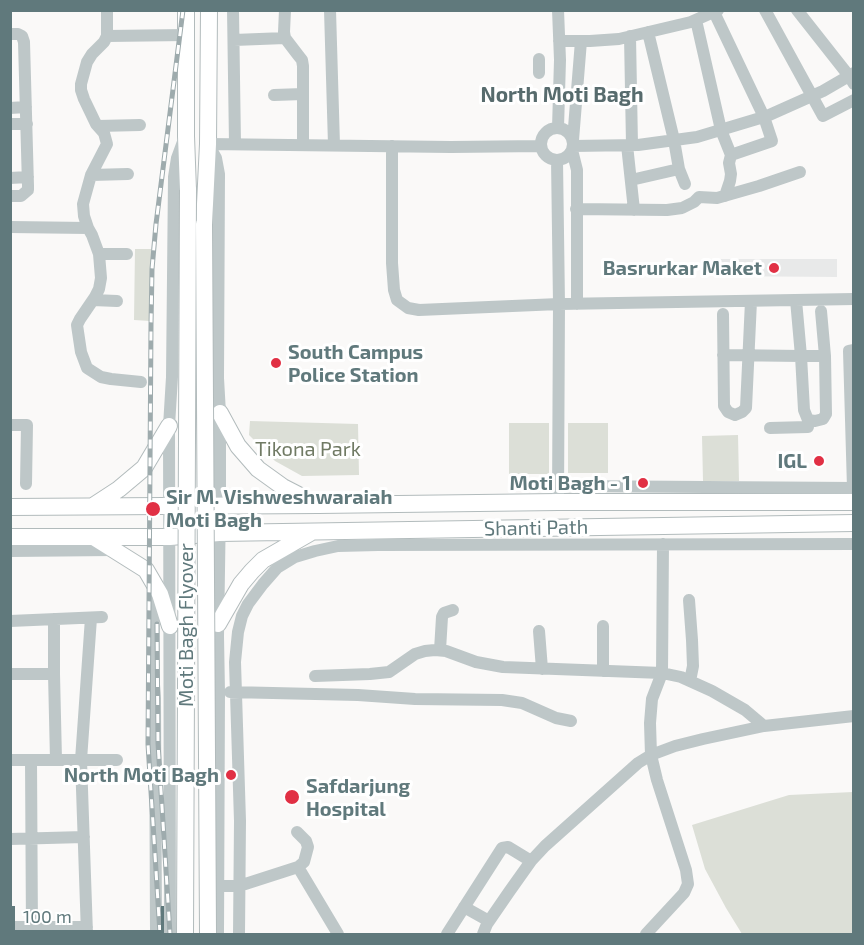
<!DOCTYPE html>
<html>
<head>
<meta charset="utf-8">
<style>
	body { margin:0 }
	#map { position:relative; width:864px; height:945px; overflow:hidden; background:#faf9f8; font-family:"Exo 2",sans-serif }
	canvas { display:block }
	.frame { position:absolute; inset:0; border:12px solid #60797c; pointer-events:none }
	.scale { position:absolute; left:12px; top:906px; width:152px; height:27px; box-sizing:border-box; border:3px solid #60797c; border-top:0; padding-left:8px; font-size:18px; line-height:21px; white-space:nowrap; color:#60797c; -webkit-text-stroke:4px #fff; paint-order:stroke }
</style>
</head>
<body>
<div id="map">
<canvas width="864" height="945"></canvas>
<div class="frame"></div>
<div class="scale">100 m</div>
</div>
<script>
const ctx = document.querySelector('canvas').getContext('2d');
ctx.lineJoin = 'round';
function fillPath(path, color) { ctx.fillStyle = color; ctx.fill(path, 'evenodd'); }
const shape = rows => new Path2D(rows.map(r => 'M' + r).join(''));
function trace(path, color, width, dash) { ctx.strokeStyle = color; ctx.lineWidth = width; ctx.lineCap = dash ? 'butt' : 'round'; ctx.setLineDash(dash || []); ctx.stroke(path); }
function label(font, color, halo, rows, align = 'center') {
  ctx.font = font + ' "Exo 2",sans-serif'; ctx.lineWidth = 6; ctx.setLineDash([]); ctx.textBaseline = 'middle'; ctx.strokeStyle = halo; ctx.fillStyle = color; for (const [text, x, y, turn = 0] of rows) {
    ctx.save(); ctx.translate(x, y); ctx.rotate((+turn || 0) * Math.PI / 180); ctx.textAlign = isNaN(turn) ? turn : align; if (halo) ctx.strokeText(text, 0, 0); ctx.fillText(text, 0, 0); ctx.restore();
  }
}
const built = shape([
	[711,259,837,259,837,277,711,276]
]);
const green = shape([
	[135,249,151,249,150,321,134,320],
	[250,421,358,424,359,475,302,476,275,461,249,435],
	[549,423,549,474,509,474,509,423],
	[568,423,608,423,608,473,568,473],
	[738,435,739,481,703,481,702,436],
	[853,792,853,934,742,934,726,908,705,869,692,825,789,795]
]);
const minor = shape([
	[107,10,107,36,104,42,92,54,87,62,81,84,81,90,84,99,96,124,104,133,107,144,91,175,83,204,84,216,88,228,92,235,99,254,101,278,99,289,95,297,80,319,77,325,81,352,87,368,101,377,111,379,141,382],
	[233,10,235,144],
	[285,10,284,32,285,38,298,55,302,60,303,66,303,145],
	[330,10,334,145],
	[765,10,823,116,854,100],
	[797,10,849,76,854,84],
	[696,20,721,130,731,155,772,141,764,117,714,12],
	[648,32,674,140,679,169],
	[10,34,18,34,22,36,24,42,28,186,28,190,21,196,10,196],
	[107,36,186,35],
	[630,36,632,145],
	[234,40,285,38],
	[559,41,590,41,619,39,691,22,718,10],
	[539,59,539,73],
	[274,95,303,94],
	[10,108,26,107],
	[10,124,27,124],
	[98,126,140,125],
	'541 144a16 16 0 1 1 32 0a16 16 0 1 1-32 0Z',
	[558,128,560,60,558,10],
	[573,140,581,41],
	[627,145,634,210],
	[392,146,392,263,394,290,397,300,408,308,419,310,559,304,854,299],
	[573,146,638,145,697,137,767,116,823,91,854,73],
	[572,150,577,170,577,304],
	[557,160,559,304,558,502],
	[91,175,128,174],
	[10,178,28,177],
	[631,180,679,169,685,184],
	[725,196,730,181,731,174,729,163,731,155],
	[576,209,667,210,682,208,694,202,699,197,717,198,759,186,800,172],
	[10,227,88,228],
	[99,254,127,254],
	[93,300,117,301],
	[796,300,801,356,825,356],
	[723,314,724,406,728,412,735,415,742,412,746,408,751,301],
	[723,355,801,356,804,410,808,420,815,421,823,419,826,414,825,356,821,311],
	[10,425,27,425,26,484],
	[770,428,808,427,808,420],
	[558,486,854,488],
	[853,488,849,351,854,350],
	[10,551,113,550],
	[154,587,153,672,155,698,156,934],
	[689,600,692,640,693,666,690,681],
	[10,621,102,617],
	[539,631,542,669],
	[440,650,442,617,444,613,453,610],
	[603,671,603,626],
	[10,674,54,674,54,619],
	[54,674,56,760],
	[315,676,370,674,389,672,415,654,425,651,435,650,446,651,476,662,503,667,662,673,681,677,712,691,745,710,764,726],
	[230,692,358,695,415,699,502,700,522,703,556,718,571,721],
	[10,760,117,760],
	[31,760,32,934],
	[10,839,84,837],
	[298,867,338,934],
	[218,886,239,886,298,867,304,862,308,847,306,841,297,832],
	[464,907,489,921],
	[10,927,87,927],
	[87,934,81,760,91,618],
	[170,934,169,426,172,377,174,177,177,158,184,139],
	[218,934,219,692,218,636,220,505,220,413,218,378,219,174,216,158,208,144,451,147,541,146],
	[239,934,240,821,235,662,238,632,242,616,248,604,263,584,277,568,295,557,315,551,338,546,378,545,854,544],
	[447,934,502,848,508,847,531,861],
	[483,934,487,924,509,892,531,861,545,846,638,763,651,755,675,746,703,739,764,726,854,716],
	[646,934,684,893,688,884,686,870,657,780,651,755,650,723,652,699,662,673,663,544]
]);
const major = shape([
	[186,10,186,136,188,190],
	[204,224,208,144,209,10],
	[220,413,238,446,258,469,283,487,314,503],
	[93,506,119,489,144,468,169,426],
	[10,507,318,505,558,502,854,502],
	[10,537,170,537,219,533,854,523],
	[95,538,146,570,160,594,170,626],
	[218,624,241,584,252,571,263,560,310,533]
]);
const rail = shape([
	[157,624,158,743,170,934],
	[160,934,148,744,151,325,152,269,156,224,183,10]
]);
const majorBridge = shape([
	[204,224,208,934],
	[185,934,188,190]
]);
const markers = [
	[774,268,6,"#e13044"],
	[276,363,6,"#e13044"],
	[819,461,6,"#e13044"],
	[643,483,6,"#e13044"],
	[153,509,8,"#e13044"],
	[231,775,6,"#e13044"],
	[292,797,8,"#e13044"]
];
const poiNames = [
	["Basrurkar Maket",762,268],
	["South Campus",288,352,"left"],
	["Police Station",288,375,"left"],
	["IGL",807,461],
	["Moti Bagh - 1",631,483],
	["Sir M. Vishweshwaraiah",166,497,"left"],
	["Moti Bagh",166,520,"left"],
	["North Moti Bagh",219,775],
	["Safdarjung",306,786,"left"],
	["Hospital",306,809,"left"]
];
const parkNames = [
	["Tikona Park",308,449]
];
const streetNames = [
	["Shanti Path",536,528,-1],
	["Moti Bagh Flyover",186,625,-90]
];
const neighbourhoodNames = [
	["North Moti Bagh",562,95]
];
fillPath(built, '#e8e9e9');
fillPath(green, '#dcdfd7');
trace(major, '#b2bbbc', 18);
trace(minor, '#bec7c8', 12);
trace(major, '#fff', 16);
trace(rail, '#9eabad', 5);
trace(rail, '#fff', 3, [9]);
trace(majorBridge, '#b2bbbc', 18, []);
trace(majorBridge, '#fff', 16);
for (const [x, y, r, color] of markers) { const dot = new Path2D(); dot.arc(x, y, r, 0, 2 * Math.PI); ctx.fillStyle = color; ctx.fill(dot); trace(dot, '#fff', 2); }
label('bold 20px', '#60797c', '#fff', poiNames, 'right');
label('20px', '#707a64', '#fff', parkNames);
label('20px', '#60797c', '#fff', streetNames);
label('bold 21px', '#576b6d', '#fff', neighbourhoodNames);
</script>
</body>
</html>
